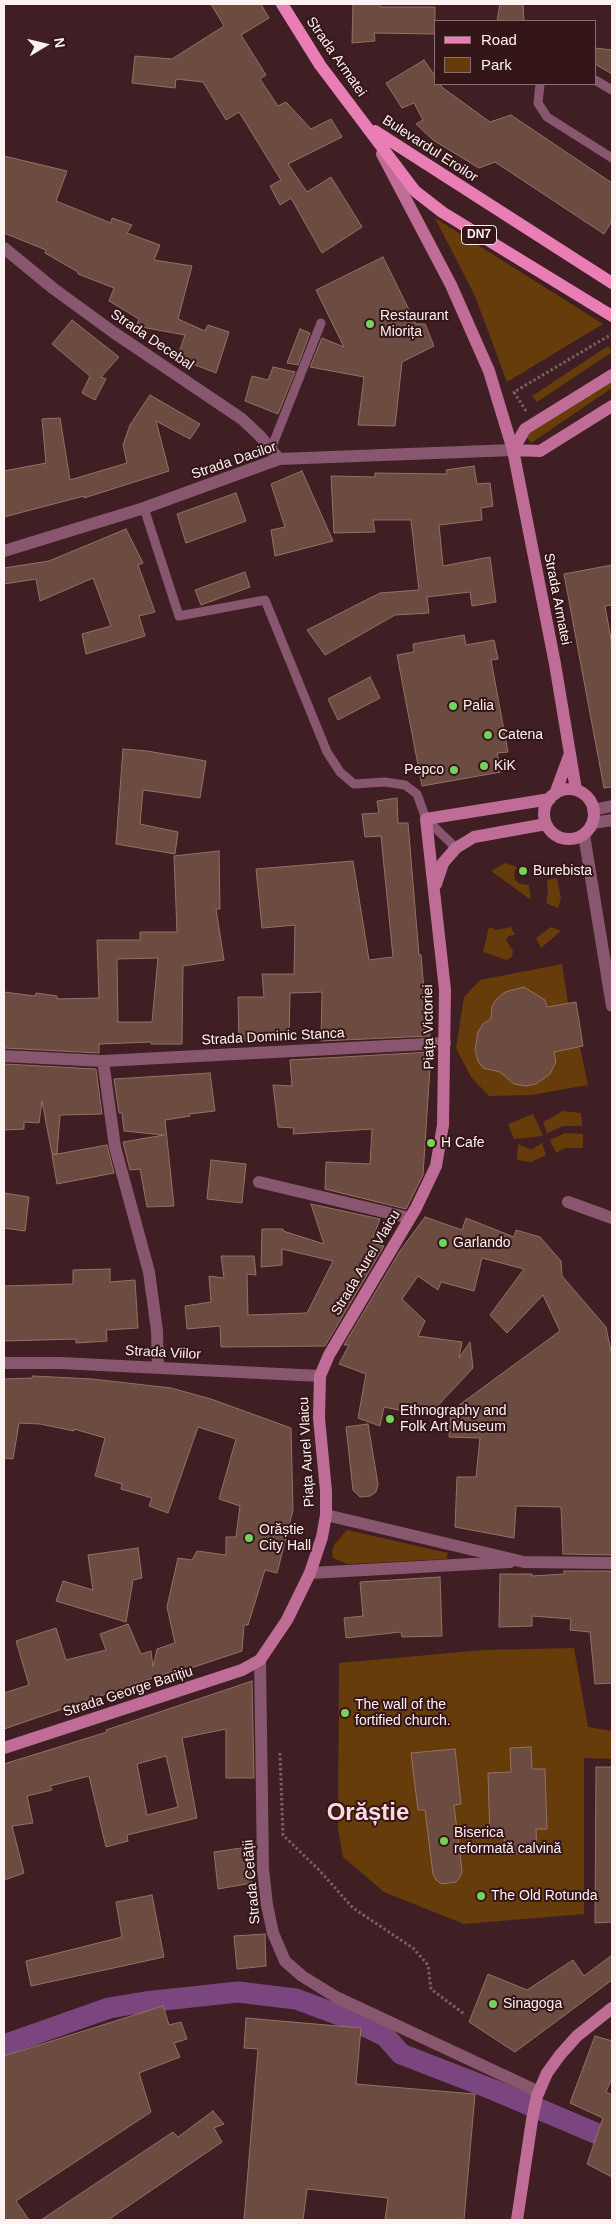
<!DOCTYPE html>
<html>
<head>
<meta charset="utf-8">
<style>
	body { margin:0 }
	#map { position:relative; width:616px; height:2224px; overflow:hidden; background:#3f1f23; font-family:Helvetica,sans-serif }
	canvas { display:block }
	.frame { position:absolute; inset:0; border:5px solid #fef1f1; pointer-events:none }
	.legend { position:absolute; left:434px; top:20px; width:162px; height:65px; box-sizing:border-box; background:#341619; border:1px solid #856e6f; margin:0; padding:6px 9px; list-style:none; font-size:15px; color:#fef1f1 }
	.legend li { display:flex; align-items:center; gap:10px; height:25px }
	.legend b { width:25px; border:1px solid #856e6f }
	.north { position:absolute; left:20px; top:20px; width:50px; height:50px; -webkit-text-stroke:4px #341619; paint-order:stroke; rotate:81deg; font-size:14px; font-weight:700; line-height:20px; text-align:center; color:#fef1f1 }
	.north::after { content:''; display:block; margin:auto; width:18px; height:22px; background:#fef1f1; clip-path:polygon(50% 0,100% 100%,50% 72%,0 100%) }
</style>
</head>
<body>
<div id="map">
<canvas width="616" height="2224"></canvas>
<div class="frame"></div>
<ul class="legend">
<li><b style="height:6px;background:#e87eb4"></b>Road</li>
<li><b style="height:14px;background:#663c0a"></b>Park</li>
</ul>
<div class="north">N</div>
</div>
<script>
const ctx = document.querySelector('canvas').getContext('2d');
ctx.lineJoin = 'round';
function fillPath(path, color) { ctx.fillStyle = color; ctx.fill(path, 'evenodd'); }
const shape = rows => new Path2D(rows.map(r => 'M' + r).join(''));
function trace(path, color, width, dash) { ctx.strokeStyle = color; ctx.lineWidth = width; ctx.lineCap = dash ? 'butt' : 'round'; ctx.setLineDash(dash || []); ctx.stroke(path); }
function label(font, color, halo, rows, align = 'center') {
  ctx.font = font + ' Helvetica,sans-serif'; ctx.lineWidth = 4; ctx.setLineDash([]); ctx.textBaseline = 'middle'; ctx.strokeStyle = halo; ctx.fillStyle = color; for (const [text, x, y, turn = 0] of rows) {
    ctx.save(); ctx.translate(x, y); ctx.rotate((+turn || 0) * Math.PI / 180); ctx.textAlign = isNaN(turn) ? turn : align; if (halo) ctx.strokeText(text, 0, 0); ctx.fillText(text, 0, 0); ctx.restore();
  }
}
const green = shape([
	[435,218,603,324,507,382,475,296],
	[608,346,612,352,537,402,532,396],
	[612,377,612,388,531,443,524,434],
	[505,863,517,867,514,873,515,880,520,884,529,885,531,900,491,871],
	[557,878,561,898,558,908,546,903,548,891,547,880],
	[489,927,496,930,511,927,515,935,508,936,506,940,513,951,512,957,507,960,483,952],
	[551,927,561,931,541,948,536,938],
	[562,964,568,1003,576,1002,583,1046,580,1047,588,1085,532,1095,489,1096,471,1077,456,1048,464,997,480,980],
	[563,1111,581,1113,582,1126,563,1126,547,1133,543,1122],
	[533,1114,543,1136,514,1139,508,1124],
	[565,1133,583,1134,583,1148,565,1148,556,1153,550,1140],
	[542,1143,546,1155,531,1162,517,1160,518,1144,531,1150],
	[347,1530,448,1553,446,1559,347,1564,333,1558,332,1551,334,1545],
	[574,1648,588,1727,612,1731,612,1759,584,1758,584,1914,464,1924,384,1892,343,1857,338,1829,339,1663,484,1650]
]);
const canal = shape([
	[4,2045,109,2008,145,2002,238,1992,296,1999,350,2019,385,2036,401,2054,494,2090,612,2140]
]);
const building = shape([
	[211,4,261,4,269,18,241,35,266,75,260,79,278,106,286,102,311,129,331,119,342,137,288,164,307,192,331,177,362,227,322,253,291,198,280,205,270,186,281,180,239,112,226,120,203,82,176,79,175,88,132,83,135,56,172,59,224,26,211,4],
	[353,4,380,4,380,7,435,7,435,34,374,33,375,41,352,43,353,4],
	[500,4,523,4,524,21,497,21,500,4],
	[595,48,612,50,612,74,595,64,595,48],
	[424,60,435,76,435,84,440,84,443,88,490,122,511,115,612,183,612,221,604,234,495,162,479,168,433,140,416,124,423,120,414,103,402,108,386,83,424,60],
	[4,156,67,171,56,201,111,223,112,218,132,225,127,233,160,245,154,260,192,266,178,319,205,331,208,325,229,332,216,373,177,358,185,335,136,326,139,319,109,301,114,288,78,274,78,272,45,253,46,250,4,233,4,156],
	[383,257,416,324,425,324,434,346,402,362,395,426,358,425,364,377,310,367,322,338,344,347,316,290,383,257],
	[72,320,119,357,101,377,106,379,95,400,82,393,90,376,52,344,72,320],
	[300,329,310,333,298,365,287,363,300,329],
	[273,367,295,372,278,414,245,401,252,376,268,380,273,367],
	[150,395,200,424,190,439,156,421,169,471,84,498,84,496,4,517,4,471,46,463,42,419,60,418,70,480,127,463,123,445,130,425,150,395],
	[474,466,477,484,490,483,493,506,481,508,482,520,439,525,443,566,490,557,496,602,472,606,470,592,427,597,429,613,395,615,325,655,307,630,380,593,419,590,411,520,373,520,375,532,334,533,331,476,375,477,375,473,447,474,446,470,474,466],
	[302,471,333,541,275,556,271,530,285,527,271,484,302,471],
	[236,493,246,521,186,543,177,514,236,493],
	[126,529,143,563,138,565,155,612,139,616,145,636,86,654,82,634,111,626,93,578,40,601,36,579,4,584,4,568,49,561,126,529],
	[612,565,612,605,605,606,612,645,612,787,604,788,564,574,612,565],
	[245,572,250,587,201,605,195,590,245,572],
	[464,635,466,645,494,640,498,659,491,660,508,752,497,753,501,772,422,786,397,655,414,652,413,644,464,635],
	[370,677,380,698,338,720,328,699,370,677],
	[123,749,147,751,206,761,200,798,143,790,140,824,178,832,175,854,116,844,123,749],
	[397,798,398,823,408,823,419,955,421,955,424,991,426,991,430,1036,321,1041,322,992,290,993,289,1040,239,1041,238,997,264,997,262,974,294,974,295,925,262,928,256,869,353,861,369,960,393,957,381,836,365,837,362,814,379,813,377,801,397,798],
	[219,851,220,909,216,909,224,960,183,966,182,1044,151,1044,151,1042,99,1044,99,1053,4,1048,4,992,35,996,36,993,57,996,57,999,99,998,97,940,140,940,140,932,177,932,174,856,219,851],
	[158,958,152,1022,118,1022,117,959,158,958],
	[524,987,545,1000,547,1007,576,1002,583,1046,554,1052,556,1062,550,1074,536,1084,526,1086,514,1084,500,1072,483,1068,478,1061,475,1050,478,1032,483,1024,491,1019,492,1006,496,1000,505,992,524,987],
	[431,1052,423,1175,406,1209,325,1189,326,1162,370,1164,372,1129,293,1134,294,1128,278,1127,273,1085,292,1086,290,1060,431,1052],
	[4,1064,96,1069,102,1114,60,1115,57,1154,52,1154,42,1101,39,1123,24,1122,24,1129,4,1130,4,1064],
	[210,1073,215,1111,189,1114,190,1116,165,1120,174,1206,147,1207,140,1169,130,1170,123,1142,164,1135,124,1131,122,1113,119,1113,114,1079,210,1073],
	[107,1145,114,1173,57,1184,52,1155,107,1145],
	[211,1160,246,1164,242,1203,207,1199,211,1160],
	[4,1193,29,1197,25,1231,4,1228,4,1193],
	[311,1204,380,1219,371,1243,384,1246,325,1346,221,1347,220,1326,187,1329,185,1306,211,1302,209,1276,224,1278,221,1256,254,1256,256,1275,247,1274,248,1315,307,1313,333,1261,282,1249,282,1265,261,1267,262,1229,283,1229,283,1231,324,1244,311,1204],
	[425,1217,462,1230,466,1218,514,1237,516,1230,540,1237,561,1261,562,1276,606,1327,612,1356,612,1555,563,1554,561,1507,516,1506,514,1538,455,1527,457,1477,476,1477,480,1438,449,1437,451,1411,560,1331,543,1295,507,1333,490,1315,524,1269,482,1258,474,1291,441,1282,438,1290,418,1276,402,1299,425,1321,418,1336,462,1342,459,1358,470,1342,473,1368,428,1416,384,1407,380,1426,358,1418,366,1374,339,1364,349,1345,344,1345,400,1251,425,1217],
	[110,1269,110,1282,135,1280,138,1328,106,1330,107,1341,76,1343,76,1339,4,1341,4,1286,73,1284,73,1270,110,1269],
	[33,1376,92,1379,171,1388,211,1399,291,1428,293,1510,277,1573,265,1570,248,1625,244,1625,242,1651,182,1671,182,1668,4,1729,4,1693,29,1685,16,1641,56,1628,66,1660,106,1650,100,1634,128,1624,141,1654,151,1651,153,1667,157,1649,175,1643,167,1607,178,1558,192,1560,197,1551,226,1555,226,1537,236,1537,240,1506,219,1499,236,1439,198,1427,168,1513,149,1506,152,1498,121,1489,122,1484,95,1476,105,1438,74,1429,74,1431,40,1424,19,1423,13,1459,4,1458,4,1379,32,1378,33,1376],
	[368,1424,378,1484,376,1492,370,1496,360,1497,353,1490,346,1427,368,1424],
	[138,1548,142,1578,133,1580,126,1622,56,1601,63,1581,93,1590,88,1555,138,1548],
	[564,1571,612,1571,612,1683,595,1684,590,1632,570,1630,571,1619,532,1616,532,1626,499,1627,500,1574,532,1574,532,1576,564,1574,564,1571],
	[440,1577,442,1636,402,1637,401,1632,346,1638,344,1618,363,1616,360,1582,440,1577],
	[252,1681,254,1778,226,1778,226,1729,182,1738,197,1818,127,1835,128,1841,106,1847,89,1776,50,1786,52,1790,27,1796,33,1823,12,1826,24,1873,4,1880,4,1764,107,1732,106,1730,252,1681],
	[166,1756,178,1807,147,1815,137,1764,166,1756],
	[531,1747,532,1769,545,1769,547,1829,536,1829,537,1852,505,1853,504,1837,490,1838,488,1773,511,1772,510,1748,531,1747],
	[455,1749,461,1804,454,1805,462,1871,460,1877,456,1882,442,1884,436,1880,433,1874,425,1810,418,1810,411,1753,455,1749],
	[596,1767,612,1767,612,1922,595,1923,596,1767],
	[248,1847,252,1883,218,1889,214,1852,248,1847],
	[152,1895,164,1957,31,1986,26,1961,122,1937,116,1902,152,1895],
	[265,1934,266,1966,237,1969,234,1936,265,1934],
	[612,1955,612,1980,515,2052,469,2022,488,1974,527,1990,573,1960,584,1976,612,1955],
	[163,2006,169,2025,181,2022,187,2039,174,2043,180,2057,139,2073,151,2112,16,2201,29,2220,4,2220,4,2056,163,2006],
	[246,2018,361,2028,356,2084,475,2094,464,2220,385,2220,388,2198,307,2189,303,2220,244,2220,258,2049,244,2048,246,2018],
	[595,2036,612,2041,612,2078,606,2092,612,2095,612,2177,587,2164,603,2118,570,2103,595,2036],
	[213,2111,224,2124,214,2128,222,2142,108,2220,41,2220,173,2132,178,2137,213,2111]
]);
const path = shape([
	[526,411,514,392,612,334],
	[280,1753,283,1835,319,1870,353,1908,413,1948,428,1965,431,1989,464,2014]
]);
const lane = shape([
	[595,80,612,90],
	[540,84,538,103,547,117,612,158],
	[271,449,321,323],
	[144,508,179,616,265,600,327,752,340,772,354,784,385,782,405,785,417,794,426,819,456,848]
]);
const street = shape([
	[4,248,54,289,113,332,242,419,260,436,279,459],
	[4,551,144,508,279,459,513,450],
	[593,810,612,806],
	[593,823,612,820],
	[584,835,612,1006],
	[4,1056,103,1061,445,1043],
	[103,1061,115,1147,149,1272,157,1331,158,1368],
	[259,1182,410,1218],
	[568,1202,612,1218],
	[4,1363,61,1363,320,1376],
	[326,1515,524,1562,612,1563],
	[310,1573,510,1562],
	[260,1660,263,1869,267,1905,273,1933,285,1961,302,1976,336,1997,539,2092]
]);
const secondary = shape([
	[382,154,451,285,489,371,513,450,555,664,576,790],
	[513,450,525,429,612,375],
	[513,450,540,451,612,406],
	'544 814a25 25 0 1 1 50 0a25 25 0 1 1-50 0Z',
	[555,794,569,756],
	[436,884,443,863,456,848,474,837,546,824],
	[4,1748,242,1670,260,1660,287,1620,310,1573,322,1537,326,1515,326,1491,319,1418,320,1376,329,1355,416,1208,436,1166,443,1125,445,990,426,819,550,799],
	[517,2220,532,2120,537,2096,547,2073,560,2055,577,2036,612,2008]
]);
const primary = shape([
	[282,4,320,65,415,191,442,212,612,316],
	[375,131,612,283]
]);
const markers = [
	[370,324,5,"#75d25a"],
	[453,706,5,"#75d25a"],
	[488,735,5,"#75d25a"],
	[484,766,5,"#75d25a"],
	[454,770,5,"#75d25a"],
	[523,871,5,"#75d25a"],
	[431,1143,5,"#75d25a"],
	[443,1243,5,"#75d25a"],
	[390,1419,5,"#75d25a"],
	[249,1538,5,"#75d25a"],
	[345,1713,5,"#75d25a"],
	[444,1841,5,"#75d25a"],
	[481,1896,5,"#75d25a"],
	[493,2004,5,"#75d25a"]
];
const shields = [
	[479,235,35]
];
const shieldNames = [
	["DN7",479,235]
];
const streetNames = [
	["Strada Armatei",336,57,55],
	["Bulevardul Eroilor",430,149,33],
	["Strada Decebal",152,340,34],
	["Strada Dacilor",234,461,-19],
	["Strada Armatei",557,599,79],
	["Piața Victoriei",429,1027,-91],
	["Strada Dominic Stanca",273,1037,-3],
	["Strada Aurel Vlaicu",366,1263,-59],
	["Strada Viilor",163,1353,3],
	["Piața Aurel Vlaicu",307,1452,-93],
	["Strada George Barițiu",128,1692,-18],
	["Strada Cetății",252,1882,-95]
];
const poiNames = [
	["Restaurant",380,316],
	["Miorița",380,332],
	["Palia",463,706],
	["Catena",498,735],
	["KiK",494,766],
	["Pepco",444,770,"right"],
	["Burebista",533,871],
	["H Cafe",441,1143],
	["Garlando",453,1243],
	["Ethnography and",400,1411],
	["Folk Art Museum",400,1427],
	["Orăștie",259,1530],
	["City Hall",259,1546],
	["The wall of the",355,1705],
	["fortified church.",355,1721],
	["Biserica",454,1833],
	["reformată calvină",454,1849],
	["The Old Rotunda",491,1896],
	["Sinagoga",503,2004]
];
const townNames = [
	["Orăștie",368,1813]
];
fillPath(green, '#663c0a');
trace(canal, '#7b4680', 21);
fillPath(building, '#6c4b40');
trace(building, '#957165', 1);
trace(path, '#7a6063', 3, [2.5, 2.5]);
trace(lane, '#89566f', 9);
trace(street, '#89566f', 12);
trace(secondary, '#bf6d96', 12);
trace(primary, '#e87eb4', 12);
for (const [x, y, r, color] of markers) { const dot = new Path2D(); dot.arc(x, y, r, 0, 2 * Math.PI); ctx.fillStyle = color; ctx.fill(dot); trace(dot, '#341619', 2); }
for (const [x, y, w] of shields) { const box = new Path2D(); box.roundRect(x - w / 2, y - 9.5, w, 19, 4); ctx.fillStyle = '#341619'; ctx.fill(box); trace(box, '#fef1f1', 1); }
label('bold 12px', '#fef1f1', null, shieldNames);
label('14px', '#fef1f1', '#341619', streetNames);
label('14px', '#fef1f1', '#341619', poiNames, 'left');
label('bold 24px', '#fcd9db', '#341619', townNames);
</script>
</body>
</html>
